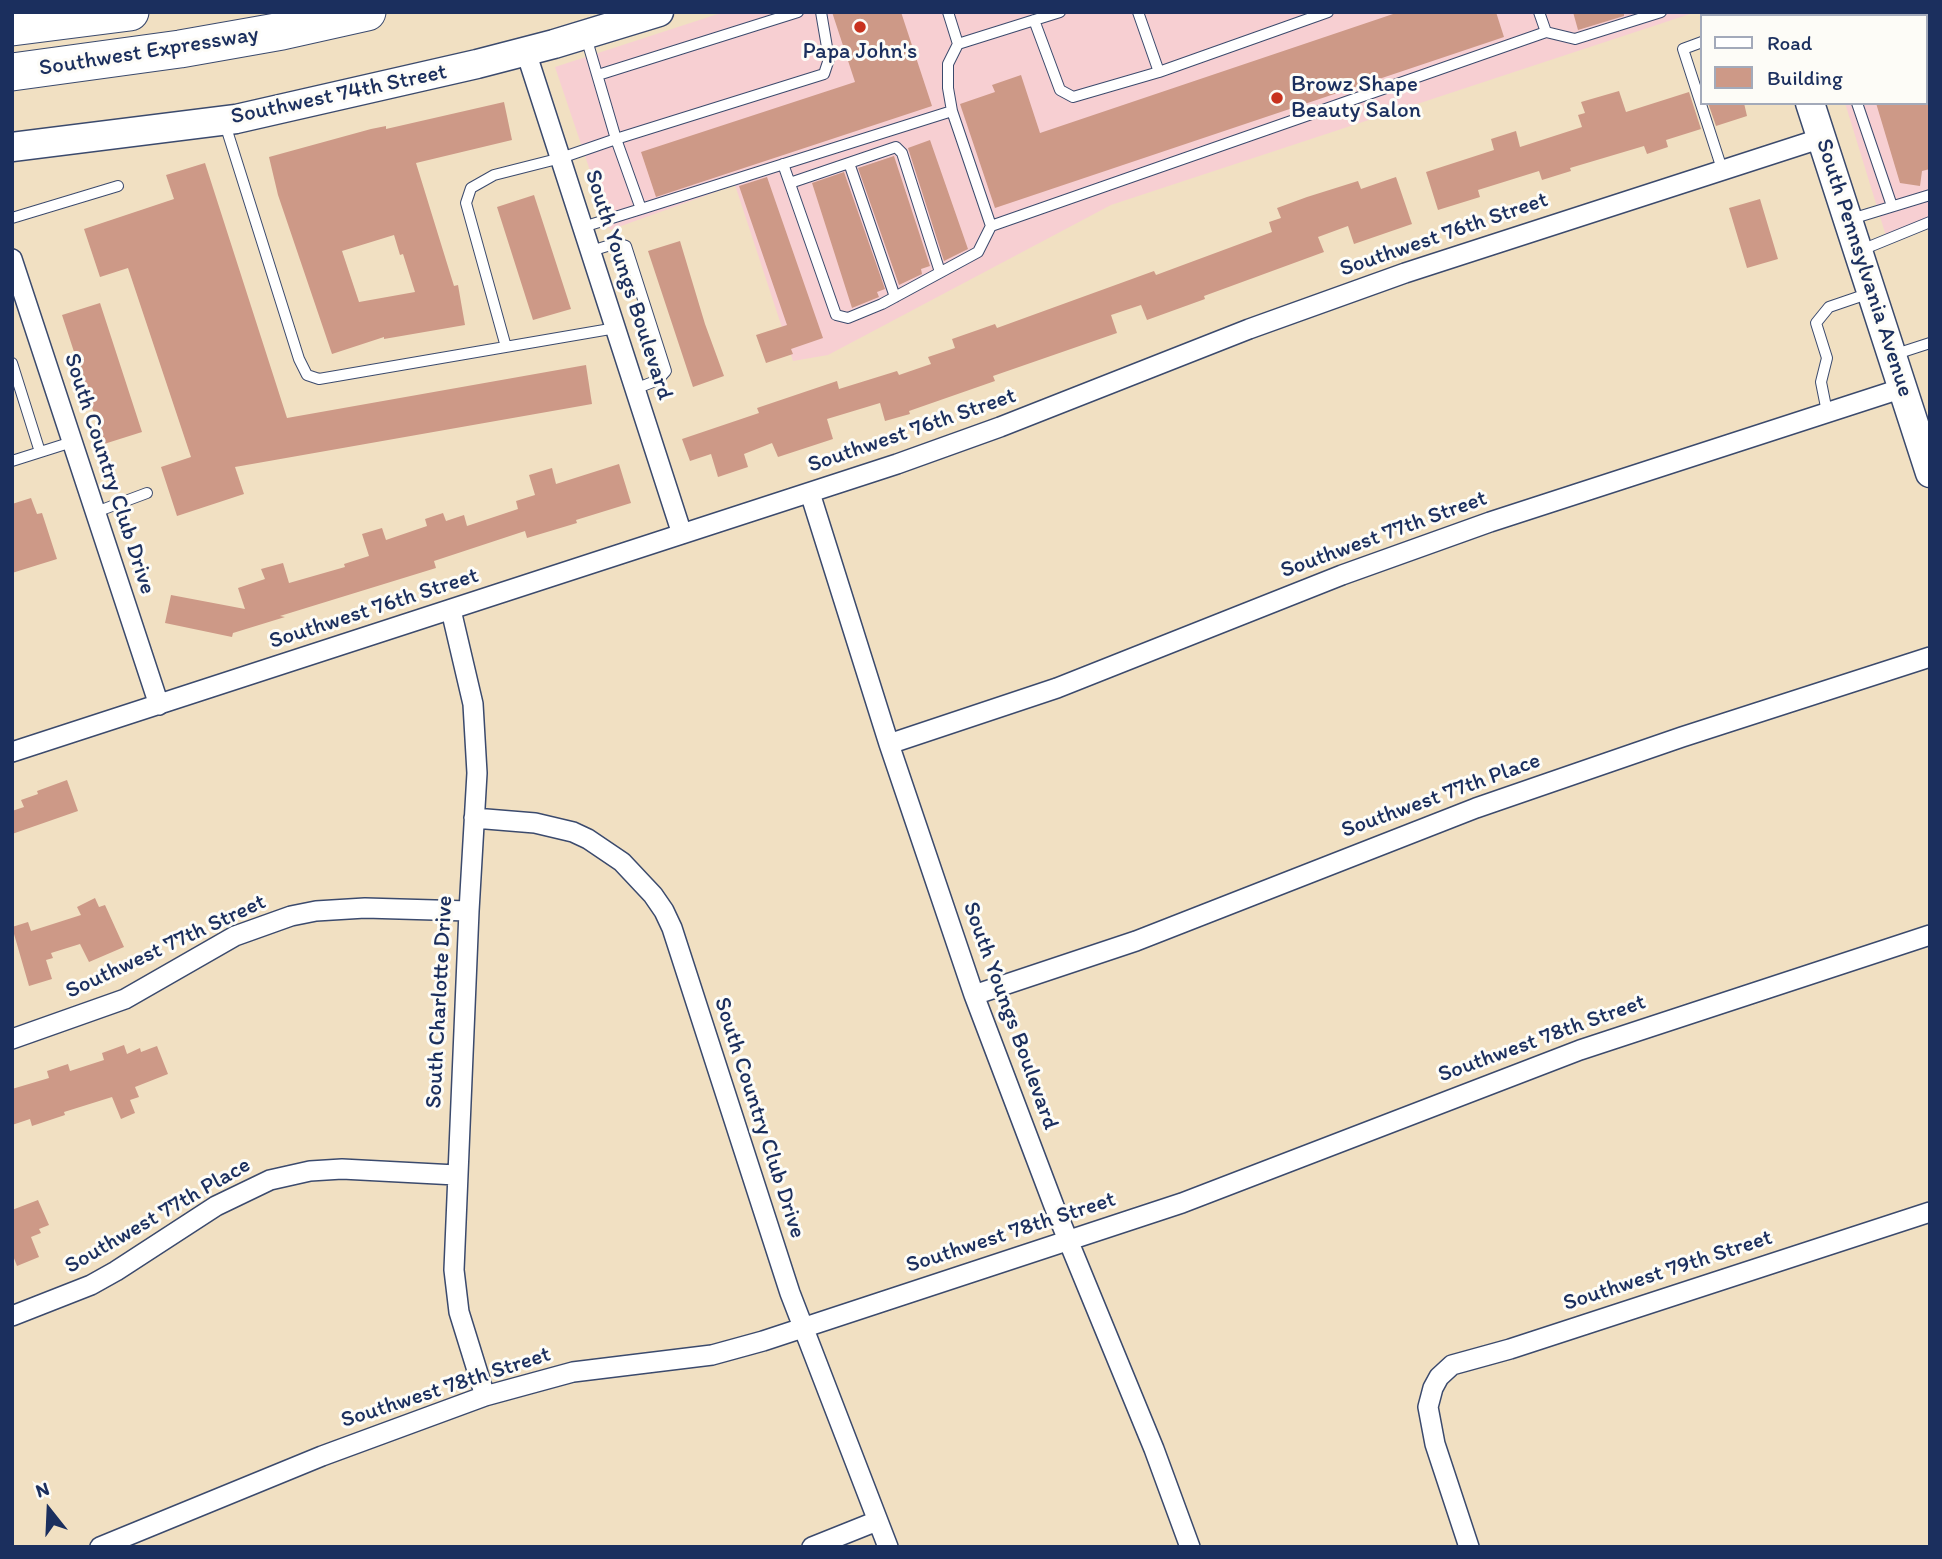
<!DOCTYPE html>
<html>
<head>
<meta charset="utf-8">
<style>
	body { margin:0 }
	#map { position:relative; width:1942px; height:1559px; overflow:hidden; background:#f1e0c2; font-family:Itim,sans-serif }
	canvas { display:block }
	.frame { position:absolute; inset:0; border:14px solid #1b2f5e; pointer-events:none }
	.legend { position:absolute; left:1700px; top:14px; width:228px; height:91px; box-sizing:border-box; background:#fdfcf7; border:2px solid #a3aaba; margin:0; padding:9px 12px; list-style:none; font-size:21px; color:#1b2f5e }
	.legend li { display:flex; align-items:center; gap:14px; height:35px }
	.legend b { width:35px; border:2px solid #a3aaba }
	.north { position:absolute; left:14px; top:1475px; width:70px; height:70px; -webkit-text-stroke:5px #fdfcf7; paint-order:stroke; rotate:342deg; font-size:19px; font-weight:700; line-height:28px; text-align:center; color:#1b2f5e }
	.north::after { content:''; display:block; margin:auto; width:24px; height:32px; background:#1b2f5e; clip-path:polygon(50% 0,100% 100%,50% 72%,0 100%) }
</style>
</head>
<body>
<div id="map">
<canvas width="1942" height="1559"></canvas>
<div class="frame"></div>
<ul class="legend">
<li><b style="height:9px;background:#fff"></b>Road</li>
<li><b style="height:19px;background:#cd9987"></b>Building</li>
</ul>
<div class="north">N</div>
</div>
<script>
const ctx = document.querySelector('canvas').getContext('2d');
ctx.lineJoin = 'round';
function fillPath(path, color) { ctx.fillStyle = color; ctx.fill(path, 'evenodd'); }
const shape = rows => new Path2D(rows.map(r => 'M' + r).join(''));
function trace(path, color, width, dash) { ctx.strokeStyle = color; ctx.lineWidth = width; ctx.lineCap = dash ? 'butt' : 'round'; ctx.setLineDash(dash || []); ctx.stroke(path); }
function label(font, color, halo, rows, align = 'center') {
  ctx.font = font + ' Itim,sans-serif'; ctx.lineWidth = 6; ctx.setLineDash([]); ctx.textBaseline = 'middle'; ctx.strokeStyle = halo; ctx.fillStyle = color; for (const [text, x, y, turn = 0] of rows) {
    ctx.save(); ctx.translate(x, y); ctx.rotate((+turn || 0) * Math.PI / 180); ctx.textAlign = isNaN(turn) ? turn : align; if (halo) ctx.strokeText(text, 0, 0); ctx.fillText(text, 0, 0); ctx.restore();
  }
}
const built = shape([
	[724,12,1696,12,1111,205,828,355,793,361,735,185,610,230,555,67],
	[1818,12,1930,12,1930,222,1886,236,1845,103,1926,103,1926,16,1819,16]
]);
const building = shape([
	[832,12,901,12,932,106,656,197,641,152,855,82],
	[1399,12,1496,12,1504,37,995,208,960,104,995,92,992,85,1021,75,1040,133],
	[1573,12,1624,12,1624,16,1578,30],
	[1619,91,1626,112,1689,92,1701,129,1666,140,1668,147,1647,154,1644,146,1570,168,1571,171,1542,180,1539,171,1478,190,1480,197,1438,210,1426,172,1494,150,1491,139,1516,131,1520,147,1582,127,1578,115,1585,113,1581,102],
	[504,102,512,140,416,163,454,286,458,285,465,325,384,339,384,337,332,354,278,195,269,157,371,129,386,126,386,129],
	[394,235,400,255,403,254,415,292,359,302,342,251],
	[1708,103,1744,103,1747,116,1716,126],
	[1876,103,1930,103,1930,169,1922,171,1920,186,1900,183],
	[930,140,968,249,944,261,908,148],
	[894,156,930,266,921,269,922,274,899,285,858,168],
	[205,163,287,418,586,365,592,404,235,467,244,494,177,516,161,467,191,457,128,268,100,277,84,229,174,199,166,175],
	[844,172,885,289,877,292,879,297,852,308,812,183],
	[767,177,823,338,791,349,793,354,766,363,756,335,787,325,739,186],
	[1396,177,1412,224,1354,244,1348,226,1318,237,1324,252,1204,296,1205,299,1147,320,1141,305,1111,315,1117,333,993,376,995,381,909,411,910,414,885,421,880,403,827,419,833,439,778,457,772,443,744,454,748,467,718,477,711,454,690,461,682,439,759,413,757,408,837,381,839,389,897,371,899,375,931,364,928,357,955,348,952,339,995,324,997,328,1154,271,1156,275,1272,232,1269,222,1281,218,1277,208,1307,197,1358,181,1361,189],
	[534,195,571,309,533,320,497,207],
	[1760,199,1778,259,1747,268,1729,208],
	[680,241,705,324,724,376,693,387,648,251],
	[100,303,142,432,104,444,62,315],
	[619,464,631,503,576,520,577,523,527,538,525,531,434,561,436,568,280,616,285,617,233,633,232,637,165,623,171,595,245,609,238,588,265,579,261,569,283,563,289,583,345,567,344,564,369,556,362,534,382,528,386,540,427,526,425,519,443,513,446,521,464,515,467,526,518,509,516,501,535,495,529,475,552,468,556,484],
	[31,498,37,514,42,513,57,559,12,573,12,504],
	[67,780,78,811,12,834,12,811,24,807,21,800,38,794,37,791],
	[95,898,99,907,105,905,124,947,89,962,80,944,51,953,53,958,46,960,52,979,29,986,12,927,28,922,31,931,81,915,77,907],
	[124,1045,127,1054,140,1048,141,1052,157,1046,168,1074,135,1087,139,1097,130,1100,135,1113,121,1119,112,1097,64,1112,65,1115,32,1126,30,1119,12,1125,12,1089,49,1078,47,1071,68,1064,70,1071,104,1060,102,1053],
	[38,1200,49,1225,39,1229,41,1233,31,1237,39,1257,17,1266,12,1253,12,1210]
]);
const lane = shape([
	[948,12,958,44,1060,12],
	[1138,12,1159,72,1328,12],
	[1539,12,1546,32,1575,39,1661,12],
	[1853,16,1865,12],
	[1034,20,1060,90,1073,97,1159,72],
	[1702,42,1683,49,1722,169],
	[958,44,948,64,948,88,952,111,991,226,1546,32],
	[598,75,798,12],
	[1857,103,1892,206],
	[224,121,299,359,307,375,319,379,616,328],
	[849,163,895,297],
	[783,164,836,315,848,318,882,304,978,252,991,226],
	[790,183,896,147,902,153,940,272],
	[641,209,952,111],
	[12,218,118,186],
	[1848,220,1930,195],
	[583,227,641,209,616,139,824,74,829,59,821,12],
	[591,251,617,243,626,246,666,371,658,380,635,389],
	[1859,251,1930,222],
	[506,347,466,203,471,188,494,175,561,158,616,139,586,37],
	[1893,355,1930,343],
	[12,363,40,452],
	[1827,412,1821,382,1827,358,1816,323,1829,307,1870,293],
	[12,461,72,442],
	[96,512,147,493]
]);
const street = shape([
	[526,52,682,534],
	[12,259,159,705],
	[810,493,889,744,974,995,1054,1206,1154,1449,1190,1547],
	[451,610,473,704,477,773,469,911,454,1270,459,1312,485,1396],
	[889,744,1057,688,1342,575,1490,522,1903,388],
	[12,752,897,464,1000,427,1249,329,1405,273,1822,138],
	[474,818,535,823,573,832,588,839,622,862,653,895,664,911,672,928,790,1293,888,1547],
	[974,995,1136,941,1476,808,1682,737,1930,657],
	[12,1039,125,999,235,936,291,916,316,911,365,908,469,911],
	[12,1316,91,1285,116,1271,216,1206,270,1180,310,1171,342,1169,456,1175],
	[100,1547,322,1456,485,1396,573,1372,712,1355,763,1341,1182,1203,1580,1050,1930,935],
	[812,1547,877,1521],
	[1469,1547,1435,1444,1428,1407,1433,1388,1439,1377,1452,1365,1510,1349,1930,1212]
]);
const secondary = shape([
	[1781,12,1782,16],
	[1810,103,1930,473],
	[12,147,236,119,477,64,554,44,659,12]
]);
const highway = shape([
	[12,27,130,12],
	[12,72,180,49,282,31,367,12]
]);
const markers = [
	[860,27,7,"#c8321e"],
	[1277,98,7,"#c8321e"]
];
const streetNames = [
	["Southwest Expressway",149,52,-9],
	["Southwest 74th Street",339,95,-12],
	["Southwest 76th Street",1444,235,-19],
	["South Pennsylvania Avenue",1864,268,72],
	["South Youngs Boulevard",628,285,72],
	["Southwest 76th Street",912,431,-19],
	["South Country Club Drive",109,474,72],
	["Southwest 77th Street",1384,535,-20],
	["Southwest 76th Street",374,609,-18],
	["Southwest 77th Place",1441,796,-20],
	["Southwest 77th Street",166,947,-25],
	["South Charlotte Drive",440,1002,-87],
	["South Youngs Boulevard",1010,1016,70],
	["Southwest 78th Street",1542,1039,-20],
	["South Country Club Drive",759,1118,72],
	["Southwest 77th Place",158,1216,-30],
	["Southwest 78th Street",1011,1233,-18],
	["Southwest 79th Street",1668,1271,-18],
	["Southwest 78th Street",446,1388,-18]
];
const poiNames = [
	["Papa John's",860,52],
	["Browz Shape",1291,85,"left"],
	["Beauty Salon",1291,111,"left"]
];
fillPath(built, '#f7cfd2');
fillPath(building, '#cd9987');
trace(lane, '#3b4a6d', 12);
trace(street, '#3b4a6d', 22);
trace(secondary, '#3b4a6d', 31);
trace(highway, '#3b4a6d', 39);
trace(lane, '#fff', 10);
trace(street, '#fff', 19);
trace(secondary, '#fff', 28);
trace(highway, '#fff', 37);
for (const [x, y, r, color] of markers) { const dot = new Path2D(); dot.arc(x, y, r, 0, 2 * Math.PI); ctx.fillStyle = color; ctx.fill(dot); trace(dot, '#fdfcf7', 2.5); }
label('23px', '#1b2f5e', '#fdfcf7', streetNames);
label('23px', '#1b2f5e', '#fdfcf7', poiNames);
</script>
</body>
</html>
